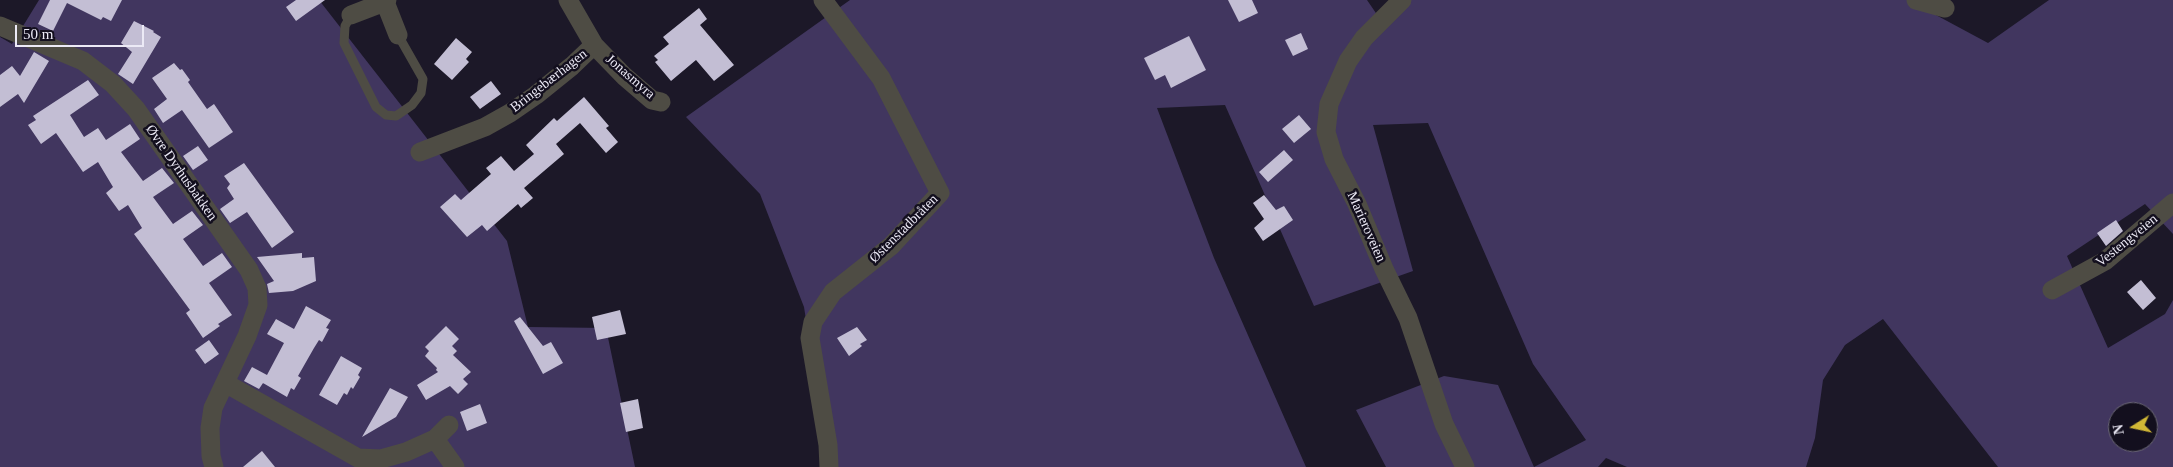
<!DOCTYPE html>
<html>
<head>
<meta charset="utf-8">
<style>
	body { margin:0 }
	#map { position:relative; width:2173px; height:467px; overflow:hidden; background:#1c1828; font-family:"Times New Roman",serif }
	canvas { display:block }
	.north { position:absolute; left:2108px; top:402px; width:50px; height:50px; box-sizing:border-box; background:#130f1e; border:1px solid #6a6774; border-radius:50%; rotate:260deg; font-size:14px; font-weight:700; line-height:20px; text-align:center; color:#eceaf6 }
	.north::after { content:''; display:block; margin:auto; width:18px; height:22px; background:#d1b736; clip-path:polygon(50% 0,100% 100%,50% 72%,0 100%) }
	.scale { position:absolute; left:15px; top:25px; width:129px; height:22px; box-sizing:border-box; border:2px solid #eceaf6; border-top:0; padding-left:6px; font-size:15px; line-height:18px; white-space:nowrap; color:#eceaf6; -webkit-text-stroke:4px #130f1e; paint-order:stroke }
</style>
</head>
<body>
<div id="map">
<canvas width="2173" height="467"></canvas>
<div class="north">N</div>
<div class="scale">50 m</div>
</div>
<script>
const ctx = document.querySelector('canvas').getContext('2d');
ctx.lineJoin = 'round';
function fillPath(path, color) { ctx.fillStyle = color; ctx.fill(path, 'evenodd'); }
const shape = rows => new Path2D(rows.map(r => 'M' + r).join(''));
function trace(path, color, width, dash) { ctx.strokeStyle = color; ctx.lineWidth = width; ctx.lineCap = dash ? 'butt' : 'round'; ctx.setLineDash(dash || []); ctx.stroke(path); }
function label(font, color, halo, rows, align = 'center') {
  ctx.font = font + ' "Times New Roman",serif'; ctx.lineWidth = 5; ctx.setLineDash([]); ctx.textBaseline = 'middle'; ctx.strokeStyle = halo; ctx.fillStyle = color; for (const [text, x, y, turn = 0] of rows) {
    ctx.save(); ctx.translate(x, y); ctx.rotate((+turn || 0) * Math.PI / 180); ctx.textAlign = isNaN(turn) ? turn : align; if (halo) ctx.strokeText(text, 0, 0); ctx.fillText(text, 0, 0); ctx.restore();
  }
}
const green = shape([
	[39,0,319,0,507,241,528,327,606,328,635,467,0,467,0,37,12,44],
	[850,0,1367,0,1380,19,1395,0,1908,0,1988,43,2049,0,2173,0,2173,234,2145,204,2067,256,2108,348,2165,314,2173,300,2173,467,1998,467,1883,319,1845,345,1823,380,1815,438,1806,467,1627,467,1606,458,1598,467,1534,467,1586,440,1533,364,1428,123,1373,125,1413,271,1314,306,1225,105,1157,108,1214,258,1306,467,829,467,804,307,760,194,686,117],
	[2118,412,2148,412,2148,442,2118,442],
	[1444,376,1498,385,1534,467,1386,467,1356,410]
]);
const building = shape([
	[50,0,122,0,111,21,103,17,101,20,67,3,53,31,38,24],
	[296,0,325,0,296,21,286,7],
	[1228,0,1252,0,1258,13,1239,22],
	[699,8,707,19,700,25,734,65,714,81,696,60,671,81,655,62,658,60,654,56,669,44,663,37],
	[134,21,154,31,153,32,161,37,133,84,118,74,132,52,121,43],
	[1301,33,1308,49,1293,56,1285,40],
	[1189,36,1206,70,1171,88,1165,75,1155,80,1144,58],
	[456,38,472,52,466,59,469,62,452,80,434,64],
	[34,52,49,61,24,103,18,94,0,107,0,75,12,66,20,76],
	[174,63,180,70,182,69,190,80,188,82,207,109,214,104,233,132,209,148,182,110,163,123,154,109,167,99,152,78],
	[88,80,99,95,70,115,84,137,98,128,106,140,130,124,140,139,121,152,143,181,162,168,174,183,153,197,173,224,192,211,203,225,183,239,203,266,222,253,232,267,209,283,232,315,218,324,220,326,203,338,186,313,190,310,134,234,142,228,128,205,119,211,106,193,113,187,98,162,83,172,56,133,41,144,28,125,36,120,33,116],
	[491,81,501,94,480,109,470,97],
	[584,97,609,126,606,128,618,142,606,153,580,123,556,144,564,154,524,188,533,198,521,208,518,204,487,231,482,225,467,237,440,207,455,194,461,200,491,174,486,168,501,156,514,171,534,154,526,145,554,118,557,121],
	[1299,115,1311,129,1294,143,1282,129],
	[198,146,208,160,193,170,183,156],
	[1284,150,1293,160,1268,182,1259,172],
	[244,163,294,232,272,248,247,212,230,223,220,209,234,199,227,188,230,184,224,176],
	[1264,195,1276,210,1284,206,1293,220,1263,241,1254,228,1264,219,1253,203],
	[2116,220,2123,231,2106,246,2097,233],
	[302,253,302,258,314,257,316,281,293,291,269,293,267,284,274,281,257,257],
	[2141,280,2156,298,2143,310,2127,292],
	[306,306,331,320,326,328,329,329,322,342,319,340,314,348,298,376,301,378,294,390,291,388,287,397,263,383,265,380,259,389,244,381,252,367,267,375,284,343,267,334,276,319,294,329],
	[620,310,626,334,597,340,592,317],
	[520,317,543,346,551,342,563,363,543,374,514,321],
	[446,326,459,339,452,346,457,351,453,355,471,372,463,379,468,384,458,394,450,386,426,400,417,385,438,372,436,370,437,368,425,356,429,351,425,347],
	[857,327,867,340,860,344,862,346,849,356,837,338],
	[209,340,219,354,205,364,195,350],
	[341,356,362,368,358,375,360,377,353,389,351,387,347,395,344,393,337,405,319,395],
	[390,388,408,397,396,417,362,437],
	[638,399,643,428,626,432,620,403],
	[480,404,487,423,467,431,460,412],
	[262,451,275,467,243,467]
]);
const service = shape([
	[351,15,345,26,344,43,376,107,386,115,396,116,412,105,421,93,423,79,398,35]
]);
const minor = shape([
	[387,0,385,2,398,35],
	[568,0,594,45,624,76,652,100,661,102],
	[823,0,881,78,940,193,891,246,833,292,813,322,810,338,828,445,829,467],
	[1402,0,1364,38,1348,61,1329,104,1326,132,1334,159,1357,204,1384,269,1408,318,1444,424,1465,467],
	[1916,0,1945,8],
	[351,15,385,2],
	[0,26,83,61,113,84,136,109,249,270,257,288,258,305,247,336,213,408,210,428,211,456,214,467],
	[420,152,485,127,510,113,536,95,572,66,594,45],
	[2052,290,2105,261,2173,203],
	[225,383,358,458,381,459,406,452,435,439,449,425],
	[435,439,455,467]
]);
const streetNames = [
	["Jonasmyra",630,77,41],
	["Bringebærhagen",549,81,-38],
	["Øvre Dyrhusbakken",181,173,55],
	["Marieroveien",1366,227,66],
	["Østenstadbråten",904,229,-45],
	["Vestengveien",2127,241,-39]
];
fillPath(green, '#41365f');
fillPath(building, '#c3bed4');
trace(service, '#4e4c44', 9);
trace(minor, '#4e4c44', 19);
label('14px', '#eceaf6', '#130f1e', streetNames);
</script>
</body>
</html>
